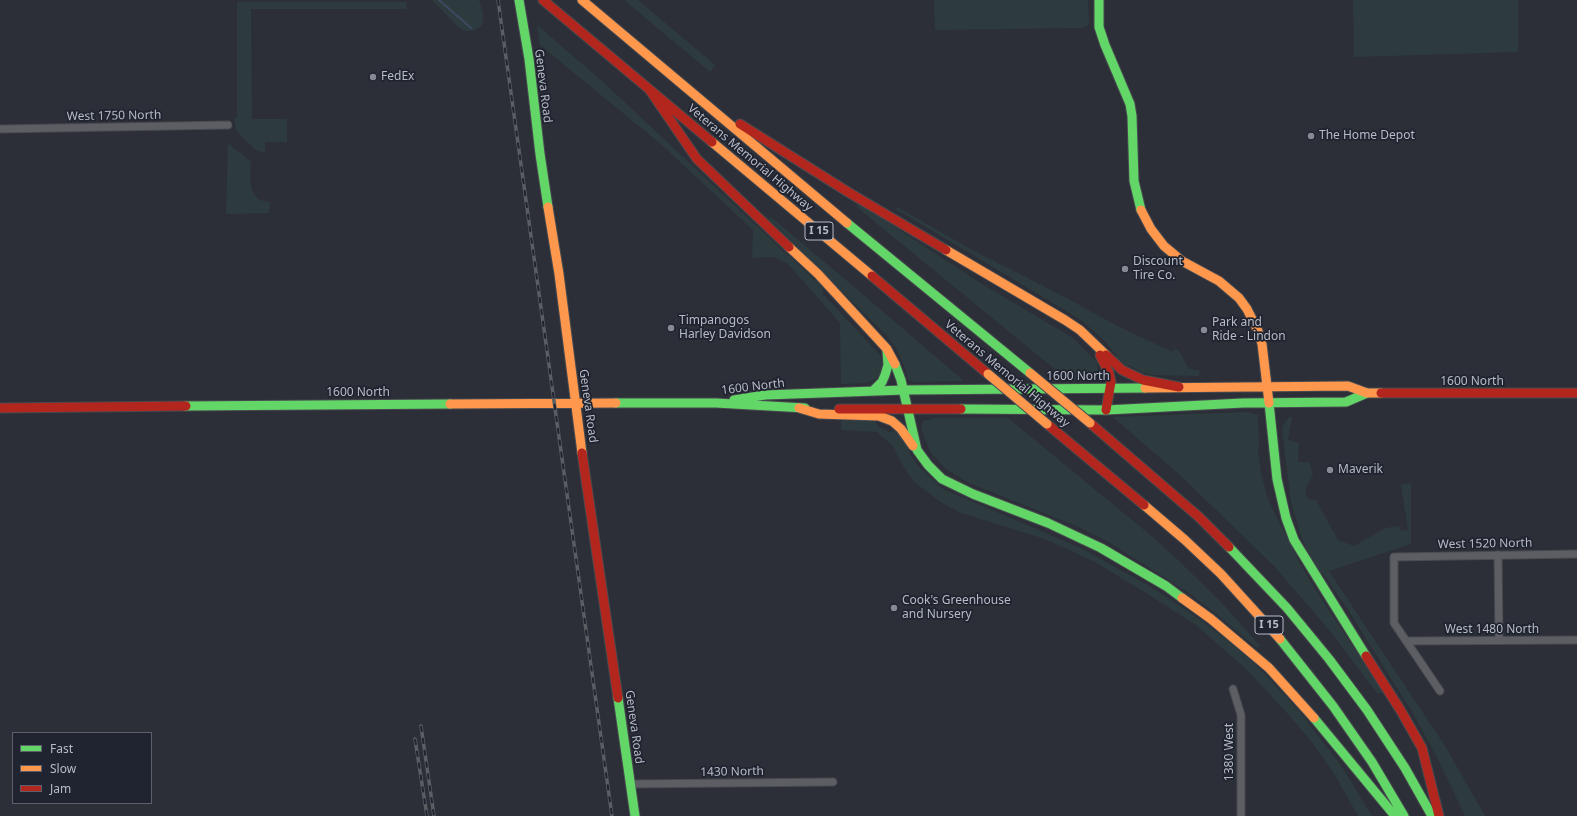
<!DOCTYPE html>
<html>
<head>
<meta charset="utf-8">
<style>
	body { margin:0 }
	#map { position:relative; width:1577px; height:816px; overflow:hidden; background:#2c2f37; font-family:"Noto Sans",sans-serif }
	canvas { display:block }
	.legend { position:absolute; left:12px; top:732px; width:140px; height:72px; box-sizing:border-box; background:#202430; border:1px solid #5c606c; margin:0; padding:5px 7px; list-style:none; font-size:12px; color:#b7bbc6 }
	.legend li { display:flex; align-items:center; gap:8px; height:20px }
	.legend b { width:20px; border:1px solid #5c606c }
</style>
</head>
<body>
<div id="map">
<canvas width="1577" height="816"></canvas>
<ul class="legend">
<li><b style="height:5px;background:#63d668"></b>Fast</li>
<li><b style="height:5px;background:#ff974d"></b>Slow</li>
<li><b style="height:5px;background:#b3261e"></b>Jam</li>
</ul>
</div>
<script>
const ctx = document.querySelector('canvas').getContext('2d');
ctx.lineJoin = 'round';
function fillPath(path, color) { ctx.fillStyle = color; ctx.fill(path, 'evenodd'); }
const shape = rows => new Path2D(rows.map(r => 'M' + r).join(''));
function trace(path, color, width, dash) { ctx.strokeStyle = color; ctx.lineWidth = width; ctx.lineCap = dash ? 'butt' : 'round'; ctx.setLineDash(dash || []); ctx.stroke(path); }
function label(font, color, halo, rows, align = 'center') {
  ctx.font = font + ' "Noto Sans",sans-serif'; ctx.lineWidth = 3.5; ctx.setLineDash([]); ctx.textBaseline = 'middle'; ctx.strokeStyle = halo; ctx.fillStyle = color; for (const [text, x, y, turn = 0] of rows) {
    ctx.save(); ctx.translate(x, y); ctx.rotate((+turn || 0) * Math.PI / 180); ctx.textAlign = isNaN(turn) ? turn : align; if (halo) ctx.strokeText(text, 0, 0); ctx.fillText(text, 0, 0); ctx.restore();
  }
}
const green = shape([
	[432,0,479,0,483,13,483,19,482,25,473,31,465,31,458,27],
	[624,0,638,0,715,65,710,72],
	[934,0,1088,0,1089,23,1087,26,1081,28,935,30],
	[1353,0,1518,0,1518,52,1354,57],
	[237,2,406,2,407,9,251,9,252,119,287,119,287,142,265,142,265,153,256,150,240,135,236,129,234,118,237,118],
	[537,25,602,81,819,284,823,289,823,294,881,356,883,370,876,379,865,383,841,384,840,323,788,264,775,257,752,258,753,230,663,146,540,45],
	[228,143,251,162,250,178,252,191,259,200,270,202,269,213,226,214],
	[858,204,892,225,982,284,1073,338,1097,362,1098,374,1096,378,1068,380,864,213,856,206],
	[897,207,974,251,1065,297,1119,327,1173,352,1175,348,1180,352,1188,368,1194,370,1199,370,1199,376,1152,375,1141,372,1128,365,1128,367,1118,358,1105,341,1081,320,896,209],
	[771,217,853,286,964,381,913,382,908,380,905,368,897,350,887,336,769,219],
	[1248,412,1258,415,1259,445,1258,451,1261,473,1268,499,1299,562,1319,595,1383,692,1378,694,1329,630,1274,566,1182,477,1113,417],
	[1289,417,1292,417,1288,440,1299,443,1298,462,1309,462,1313,474,1306,488,1306,495,1309,499,1316,500,1338,540,1354,546,1386,528,1399,526,1401,531,1408,530,1401,485,1411,483,1411,544,1329,571,1445,746,1485,816,1465,816,1437,757,1412,712,1350,613,1322,572,1320,573,1308,552,1300,533,1291,501,1282,431,1283,425],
	[935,418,1008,418,1148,533,1177,559,1221,602,1260,646,1257,648,1220,617,1192,595,1107,541,1076,526,969,483,946,469,931,453,923,435,921,427,923,421],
	[841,421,874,421,879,427,889,432,898,431,904,440,910,454,919,467,943,489,1083,549,1153,588,1201,620,1236,647,1260,669,1300,712,1340,764,1372,816,1358,816,1335,775,1311,741,1288,714,1246,669,1196,625,1141,590,1095,562,1045,539,961,513,942,503,913,481,900,461,893,446,877,432,841,430]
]);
const stream = shape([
	[439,0,471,28]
]);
const street = shape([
	[0,129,228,125],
	[1498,555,1499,640],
	[1406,641,1577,640],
	[1233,689,1241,715,1241,816],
	[1440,691,1394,623,1394,557,1577,554],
	[630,784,833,782]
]);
const fast = shape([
	[519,0,529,59,540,154,548,207],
	[1099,0,1099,27,1105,45,1130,104,1132,116,1134,181,1141,210],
	[847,223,1030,373],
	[895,364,901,380,917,450,928,465,942,479,973,494,1048,523,1101,548,1166,586,1182,598],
	[873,391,882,382,885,375,888,365,887,351],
	[734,400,765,395,904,390,1145,388],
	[616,403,716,403,805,408],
	[1269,403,1277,479,1286,518,1294,540,1366,656],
	[186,406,450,404],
	[961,409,1106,410,1243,403,1346,402,1367,393],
	[1229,547,1287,608,1329,659,1367,710,1405,768,1432,816],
	[1280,639,1333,706,1372,762,1404,816],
	[618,698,635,816],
	[1314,718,1395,816]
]);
const slow = shape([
	[582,0,847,223],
	[712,142,872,276],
	[548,207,559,274,582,453],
	[1141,210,1151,229,1164,246,1182,261,1219,281,1239,298,1247,309,1258,331,1262,344,1269,403],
	[789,247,818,274,887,349,895,364],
	[946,250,1065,320,1080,330,1106,355],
	[1145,388,1348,386,1367,393,1381,393],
	[450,404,616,403],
	[799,408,819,414,879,416,892,421,901,429,913,446],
	[1144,505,1185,540,1221,574,1280,639],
	[1182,598,1211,619,1269,668,1314,718]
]);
const jam = shape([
	[543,0,712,142],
	[649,89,697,159,789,247],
	[740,124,848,192,946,250],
	[872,276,988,374],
	[1100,355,1109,373,1111,382,1106,410],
	[1106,355,1122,370,1143,380,1179,387],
	[1381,393,1577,393],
	[0,408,186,406],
	[839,409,961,409],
	[1090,423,1199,517,1229,547],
	[1047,424,1144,505],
	[582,453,618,698],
	[1366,656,1401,711,1422,748,1439,816]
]);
const rail = shape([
	[498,0,612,816],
	[421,726,434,816],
	[415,739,427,816]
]);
const slowBridge = shape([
	[1030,373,1090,423],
	[988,374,1047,424]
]);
const markers = [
	[373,77,4,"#868a94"],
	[1311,136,4,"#868a94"],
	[1125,269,4,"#868a94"],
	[671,328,4,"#868a94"],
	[1204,330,4,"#868a94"],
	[1330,470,4,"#868a94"],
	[894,608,4,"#868a94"]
];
const shields = [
	[819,231,28],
	[1269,625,28]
];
const shieldNames = [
	["I 15",819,231],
	["I 15",1269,625]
];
const poiNames = [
	["FedEx",381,77],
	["The Home Depot",1319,136],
	["Discount",1133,262],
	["Tire Co.",1133,276],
	["Timpanogos",679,321],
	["Harley Davidson",679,335],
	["Park and",1212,323],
	["Ride - Lindon",1212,337],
	["Maverik",1338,470],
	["Cook's Greenhouse",902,601],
	["and Nursery",902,615]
];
const streetNames = [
	["Geneva Road",543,86,83],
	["West 1750 North",114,116,-1],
	["Veterans Memorial Highway",750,158,40],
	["Veterans Memorial Highway",1007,374,40],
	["1600 North",1078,377],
	["1600 North",1472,382],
	["1600 North",753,387,-7],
	["1600 North",358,393],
	["Geneva Road",588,406,82],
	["West 1520 North",1485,544,-1],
	["West 1480 North",1492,630],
	["Geneva Road",634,727,82],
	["1380 West",1230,752,-90],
	["1430 North",732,772,-1]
];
fillPath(green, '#2d3b3f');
trace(stream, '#3f4860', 2);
trace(street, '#484a50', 9);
trace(fast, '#484a50', 11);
trace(slow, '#484a50', 11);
trace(jam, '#484a50', 11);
trace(street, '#5c5e64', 7);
trace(fast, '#63d668', 9);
trace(slow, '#ff974d', 9);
trace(jam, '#b3261e', 9);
trace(rail, '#5a5d62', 3.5);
trace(rail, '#202430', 2, [6]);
trace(slowBridge, '#484b53', 11, []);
trace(slowBridge, '#ff974d', 9);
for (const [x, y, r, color] of markers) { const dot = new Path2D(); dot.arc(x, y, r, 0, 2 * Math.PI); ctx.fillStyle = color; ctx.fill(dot); trace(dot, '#202430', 1.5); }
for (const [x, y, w] of shields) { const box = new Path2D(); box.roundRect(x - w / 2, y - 9, w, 18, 3); ctx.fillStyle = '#202430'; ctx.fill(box); trace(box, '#b7bbc6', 1); }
label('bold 11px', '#b7bbc6', null, shieldNames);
label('12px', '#b7bbc6', '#202430', poiNames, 'left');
label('12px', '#b7bbc6', '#202430', streetNames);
</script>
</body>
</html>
